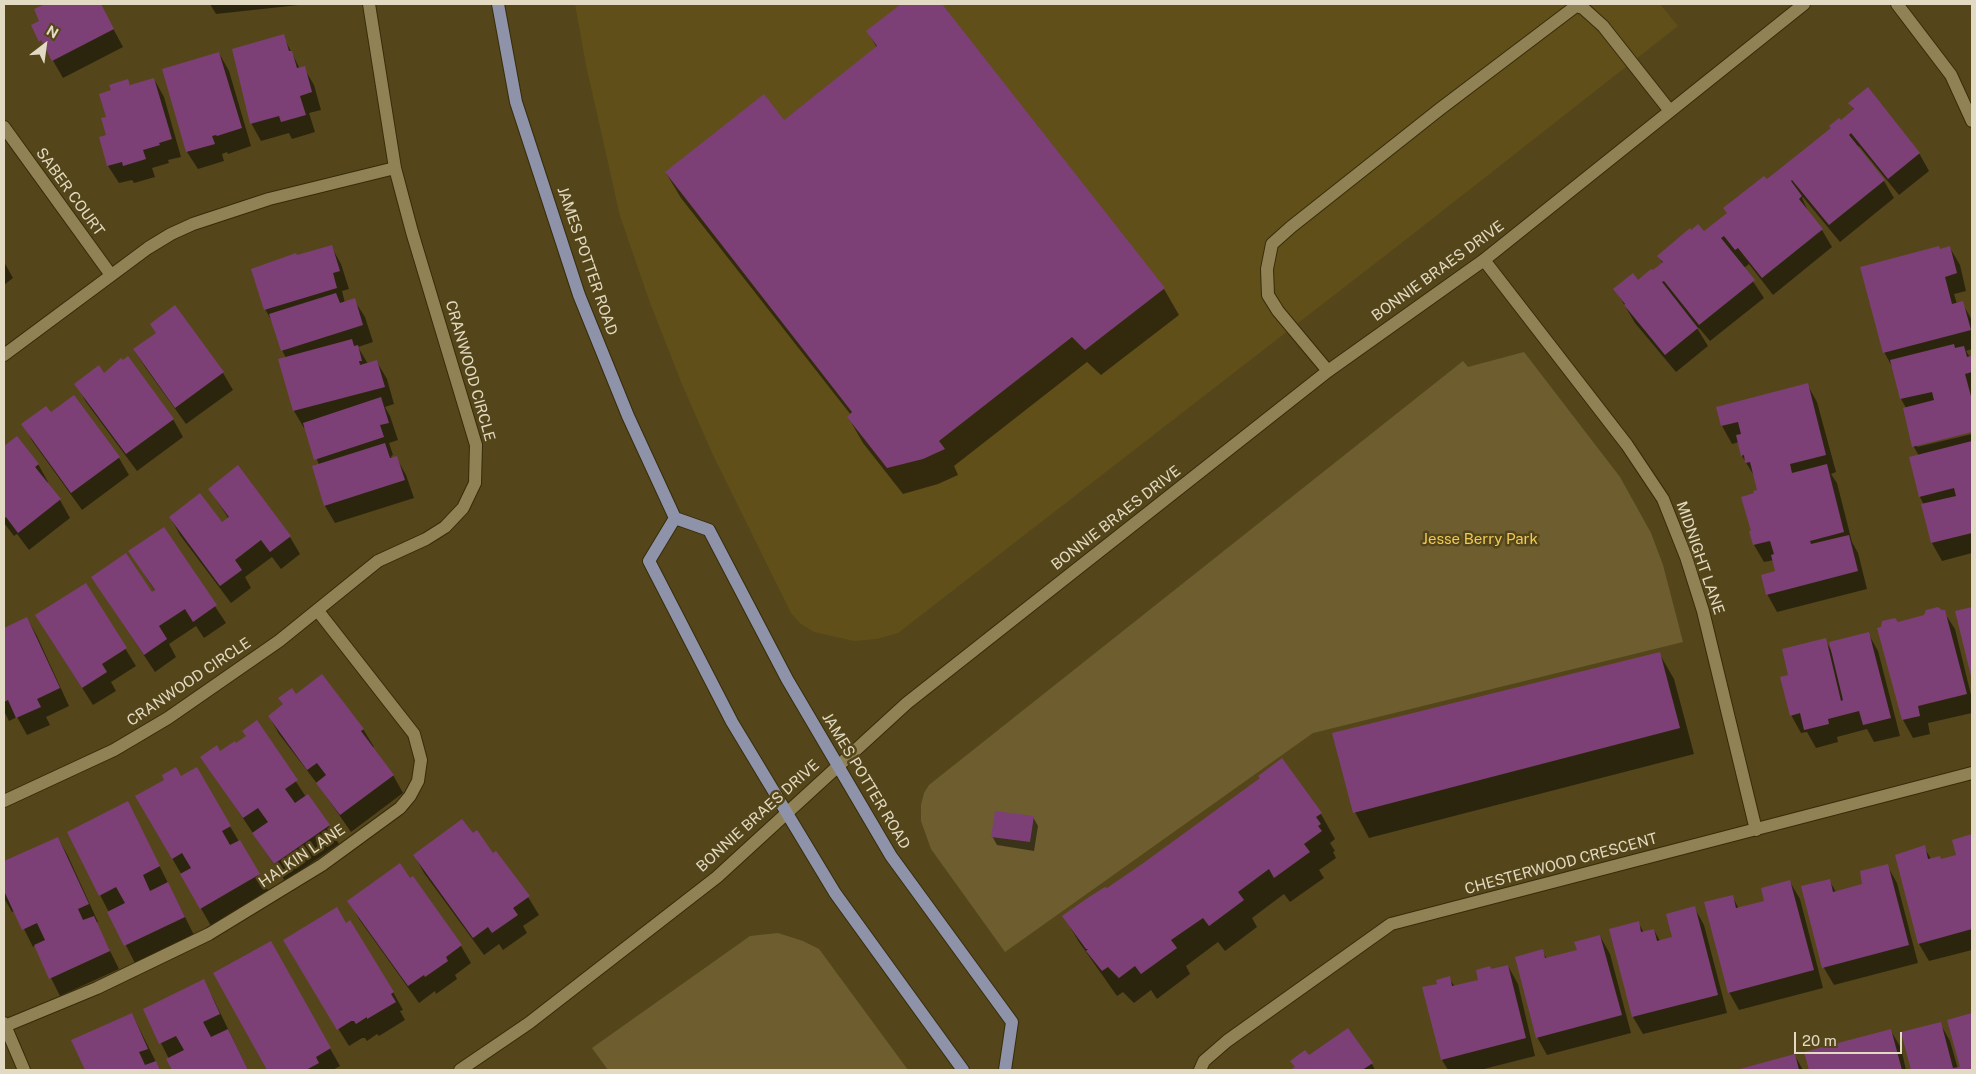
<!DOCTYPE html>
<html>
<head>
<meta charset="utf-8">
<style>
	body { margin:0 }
	#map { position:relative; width:1976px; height:1074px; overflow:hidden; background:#54461a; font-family:"Public Sans",sans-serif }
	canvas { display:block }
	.frame { position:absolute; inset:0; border:5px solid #e2dac2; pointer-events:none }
	.north { position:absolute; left:20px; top:20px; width:50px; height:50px; -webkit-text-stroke:4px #54461a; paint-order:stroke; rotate:30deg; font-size:14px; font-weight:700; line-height:20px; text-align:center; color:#e2dac2 }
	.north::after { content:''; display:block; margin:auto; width:18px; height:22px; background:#e2dac2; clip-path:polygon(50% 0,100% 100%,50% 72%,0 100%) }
	.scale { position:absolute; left:1794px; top:1032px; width:108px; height:22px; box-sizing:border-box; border:2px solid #e2dac2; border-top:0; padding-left:6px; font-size:15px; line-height:18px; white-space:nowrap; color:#e2dac2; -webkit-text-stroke:4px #54461a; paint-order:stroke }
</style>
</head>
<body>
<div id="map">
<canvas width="1976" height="1074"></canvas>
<div class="frame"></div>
<div class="north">N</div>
<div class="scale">20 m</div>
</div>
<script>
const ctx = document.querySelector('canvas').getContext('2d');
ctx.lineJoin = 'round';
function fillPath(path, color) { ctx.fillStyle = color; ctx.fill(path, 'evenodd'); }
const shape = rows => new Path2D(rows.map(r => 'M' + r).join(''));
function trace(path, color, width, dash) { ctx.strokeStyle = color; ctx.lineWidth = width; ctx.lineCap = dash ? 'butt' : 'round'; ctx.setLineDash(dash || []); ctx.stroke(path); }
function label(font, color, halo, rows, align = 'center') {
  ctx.font = font + ' "Public Sans",sans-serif'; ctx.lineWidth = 5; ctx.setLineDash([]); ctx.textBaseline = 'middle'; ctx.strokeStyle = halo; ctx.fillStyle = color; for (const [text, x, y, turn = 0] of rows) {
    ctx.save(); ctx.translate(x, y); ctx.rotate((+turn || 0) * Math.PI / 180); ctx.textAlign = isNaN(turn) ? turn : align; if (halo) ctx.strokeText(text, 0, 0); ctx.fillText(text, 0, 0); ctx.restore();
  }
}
const built = shape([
	[575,4,1660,4,1678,26,1413,234,898,633,877,639,854,641,814,632,801,624,791,613,713,455,681,382,649,300,620,216,586,65]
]);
const green = shape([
	[1524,352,1620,477,1635,504,1651,533,1663,565,1683,642,1313,733,1005,952,931,849,921,821,921,805,924,793,929,785,1463,361,1468,367],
	[778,933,803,941,819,949,908,1070,608,1070,592,1048,750,936]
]);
const shadow = shape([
	[48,4,100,4,123,47,63,78,33,26,41,22,35,10],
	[210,4,299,4,299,5,216,14],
	[903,4,941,4,1164,289,1179,315,1101,375,1087,362,954,466,958,475,938,484,903,494,863,443,848,417,851,415,681,198,666,173,783,121,877,48,868,32],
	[283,36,300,69,304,68,314,85,321,110,309,113,315,132,292,139,289,133,261,141,251,123],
	[219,53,229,71,251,146,228,154,227,152,222,154,224,161,198,169,187,152],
	[154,79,164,97,181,157,168,160,169,163,152,168,155,177,134,183,132,180,119,183,108,166,100,138,108,136,108,118,113,91,128,81,131,86],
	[1850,103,1919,153,1929,171,1899,195,1859,146,1857,148,1884,181,1894,198,1840,242,1803,197,1802,198,1810,215,1822,230,1832,247,1773,295,1749,264,1744,268,1764,298,1710,341,1699,328,1697,328,1708,346,1676,372,1635,323,1615,289,1637,281,1663,264,1659,256,1689,230,1691,232,1704,233,1854,111],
	[331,246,341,264,349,289,342,291,345,303,354,300,365,317,373,342,358,347,368,364,377,362,387,379,394,404,385,407,390,416,398,440,389,443,393,455,391,456,392,458,396,457,406,475,414,498,335,523,325,506,313,467,319,465,306,428,304,428,294,411,280,360,286,358,282,350,274,325,265,309,297,257],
	[1950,248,1960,265,1966,291,1954,294,1957,304,1962,303,1972,320,1972,349,1966,351,1972,360,1972,431,1917,445,1917,447,1972,434,1972,553,1942,561,1932,543,1923,505,1924,505,1920,497,1919,456,1914,447,1904,409,1906,408,1901,399,1894,370,1884,352,1940,250],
	[4,262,13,278,4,285],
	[174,307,223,373,233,390,186,424,145,367,134,350,157,334],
	[105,375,173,419,183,437,137,471,86,402,76,384],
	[1807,384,1817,402,1836,472,1831,474,1837,483,1852,542,1858,553,1867,589,1777,612,1767,594,1777,572,1774,560,1764,562,1754,545,1751,532,1759,491,1756,479,1742,456,1739,442,1732,444,1722,426,1717,408],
	[74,397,119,458,129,475,82,510,33,442,23,425,51,413],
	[17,438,38,464,48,482,47,483,60,500,70,518,29,550,17,534,14,536,4,523,4,448],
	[209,489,290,537,300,554,281,569,272,557,245,577,251,588,231,603,180,535,170,517,222,524,229,519],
	[163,528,226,623,204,638,196,626,169,644,176,657,155,672,92,577,152,593,155,591,130,552],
	[86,585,136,666,111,682,116,691,93,705,47,633],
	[1972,608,1972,677,1956,612],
	[1944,612,1955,629,1972,699,1972,713,1928,723,1930,734,1913,738,1903,720,1879,629],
	[27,618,37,636,69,706,46,717,50,725,27,735,17,717,9,721,4,711,4,629],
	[1868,633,1878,651,1900,736,1874,742,1867,729,1837,737,1838,742,1816,748,1807,732,1801,733,1791,715,1790,676,1825,640,1832,652],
	[1659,653,1674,679,1694,754,1369,838,1355,812],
	[295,696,363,729,374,747,372,748,393,775,403,793,351,832,319,786,279,734,269,716],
	[257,722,306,797,308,796,329,826,339,844,285,881,202,757,220,753,236,745,247,737],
	[196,769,269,892,211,926,137,797,180,778],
	[128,803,194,935,135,963,100,895],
	[1321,814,1335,839,1330,843,1335,851,1333,852,1336,858,1319,870,1324,878,1290,902,1284,894,1252,918,1257,927,1225,951,1218,942,1186,966,1190,974,1157,999,1151,990,1134,1003,1123,992,1117,996,1079,942,1064,917,1106,890],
	[1033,817,1038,826,1034,851,997,845,992,836],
	[1972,836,1972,950,1929,961,1919,944,1896,856,1924,847,1931,859,1941,860,1957,856,1953,841],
	[58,838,68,856,98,922,96,923,119,969,60,996,35,946,33,947,15,911,12,912,4,898,4,863],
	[493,854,528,897,539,915,523,926,527,933,503,950,499,944,484,955,424,873,414,855],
	[1887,865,1897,883,1918,963,1834,985,1824,968,1803,887,1829,880,1836,892,1864,885],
	[1790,882,1800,899,1823,988,1739,1010,1729,992,1732,896,1739,909,1766,902],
	[349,901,461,946,471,963,455,975,457,979,436,994,435,991,419,1003,359,919],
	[1694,907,1704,925,1727,1013,1643,1034,1633,1017,1638,922,1644,933,1654,930,1660,941,1673,938],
	[1600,936,1610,954,1631,1033,1547,1055,1537,1037,1542,951,1547,959,1578,951],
	[294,958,393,992,403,1010,400,1011,405,1020,379,1036,377,1034,367,1041,365,1038,362,1038,349,1046],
	[280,960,340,1066,333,1070,269,1070,214,974],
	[1508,966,1518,984,1535,1056,1480,1070,1448,1070,1442,1060,1424,988,1438,984,1449,978,1455,987,1480,981,1491,970],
	[203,981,213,998,248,1070,173,1070,168,1060,169,1059,144,1009],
	[132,1014,160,1070,86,1070,73,1041],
	[1972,1014,1972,1070,1912,1070,1903,1033,1940,1023,1950,1041,1958,1069,1961,1068,1949,1021],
	[1891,1031,1901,1048,1906,1070,1810,1070,1806,1053],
	[1795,1056,1803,1070,1739,1070],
	[1309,1057,1372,1064,1375,1070,1292,1070]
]);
const building = shape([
	[45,4,101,4,114,29,52,61,41,40,39,42,31,25,39,21,34,9],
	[901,4,942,4,1165,288,1085,350,1072,337,939,441,945,449,923,459,887,468,847,417,852,412,665,172,764,94,784,120,877,46,866,31],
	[284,34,289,51,292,51,297,68,305,66,312,92,300,96,306,115,281,122,279,116,250,124,232,49],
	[219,52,242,128,217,136,216,135,212,136,215,144,186,152,162,69],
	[154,78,172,139,159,143,160,145,143,150,146,159,123,166,122,162,107,166,99,137,106,135,101,118,106,117,99,94,111,90,109,85,128,79,130,85],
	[1868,87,1920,153,1888,179,1851,133,1849,135,1885,180,1829,225,1792,180,1791,181,1802,196,1799,199,1823,229,1762,278,1738,248,1735,250,1724,236,1721,238,1755,280,1699,325,1664,281,1662,282,1698,328,1665,355,1624,305,1625,304,1613,289,1633,273,1638,280,1651,269,1653,270,1663,262,1657,256,1690,228,1691,230,1698,224,1704,231,1727,213,1723,208,1764,176,1767,179,1831,128,1829,126,1839,118,1841,120,1854,109,1848,103],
	[332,245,340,271,333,273,337,288,264,310,251,269,296,253,297,255],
	[1939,246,1940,249,1950,246,1957,273,1945,277,1952,304,1963,301,1971,330,1883,353,1860,267],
	[336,293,340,303,355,298,363,325,281,351,269,314],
	[175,305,224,372,175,408,133,349,156,333,150,324],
	[352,339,354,346,358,345,362,361,359,361,360,365,377,360,385,387,293,411,278,359],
	[1954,344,1955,348,1964,346,1967,357,1971,356,1972,360,1972,372,1965,374,1972,400,1972,432,1912,447,1903,408,1934,400,1932,392,1900,399,1890,360],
	[128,356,174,419,126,454,74,384,99,365,104,373,121,358,123,360],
	[1808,383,1826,455,1790,464,1792,473,1827,464,1844,532,1810,541,1811,544,1849,535,1858,571,1766,595,1761,575,1775,571,1771,555,1774,554,1770,541,1753,545,1749,531,1751,531,1741,497,1754,493,1753,491,1757,490,1750,462,1745,463,1744,455,1741,456,1736,435,1741,434,1738,422,1721,426,1716,407],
	[74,395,120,457,71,493,21,424,46,406,51,412],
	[381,397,389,423,380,425,384,437,314,460,303,423],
	[17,436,39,464,35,467,61,499,18,533,6,517,4,519,4,446],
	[1972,441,1972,533,1931,543,1921,504,1956,496,1954,488,1919,497,1909,457],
	[385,443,390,458,397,456,405,480,324,506,312,466],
	[238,465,291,536,270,552,261,540,235,560,242,570,220,586,169,517,200,493,222,522,229,517,208,489],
	[164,527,217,605,193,622,185,609,159,626,167,639,144,655,91,577,126,553,152,592,155,590,128,551],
	[86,583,127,648,102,664,107,672,82,688,35,615],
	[1938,607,1942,610,1945,610,1967,694,1918,706,1920,716,1902,720,1877,628,1881,627,1882,621,1895,618,1898,622,1924,615,1926,610],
	[1972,607,1972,680,1955,611],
	[27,617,60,688,37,699,41,707,16,718,8,700,4,702,4,628],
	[1869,632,1891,718,1863,725,1859,711,1828,719,1829,724,1804,730,1800,713,1790,716,1780,677,1788,675,1782,649,1826,638,1841,701,1843,700,1829,642],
	[1660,652,1680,728,1353,813,1332,733],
	[322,674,364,729,361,731,394,775,340,815,316,783,326,775,317,763,307,770,268,716,283,704,278,698,292,688,296,694],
	[257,720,298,780,285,789,295,803,308,794,330,825,274,864,252,833,268,822,258,808,243,818,200,757,217,745,220,751,235,741,236,743,246,736,242,731],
	[1282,758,1322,813,1316,817,1321,824,1318,826,1322,831,1304,844,1310,852,1274,878,1269,869,1238,892,1244,900,1209,926,1203,918,1171,940,1177,948,1141,974,1135,966,1119,978,1108,967,1102,971,1086,951,1088,949,1086,949,1062,916,1086,899,1105,887,1107,888,1142,864,1260,778,1258,776],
	[176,767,181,776,197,767,231,826,222,831,230,845,240,840,260,874,200,909,180,874,191,868,182,853,172,859,135,796,164,780,162,775],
	[128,801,160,866,143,875,150,891,168,882,185,917,124,946,107,912,125,903,116,887,99,896,67,832],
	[995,811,1034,816,1030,842,991,837],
	[462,819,473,833,477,830,493,853,496,851,530,896,513,908,518,915,492,933,488,927,473,938,413,855],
	[1972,834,1972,929,1918,944,1895,855,1925,845,1928,859,1940,856,1941,859,1956,855,1952,840],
	[58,837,89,904,78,909,83,920,94,916,110,951,49,979,34,945,45,940,37,923,22,930,5,893,4,894,4,861],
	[400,863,410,878,413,876,462,945,446,957,448,961,425,977,424,975,408,986,347,901],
	[1888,864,1909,945,1822,968,1801,886,1830,879,1833,892,1862,884,1860,871],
	[1790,880,1814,970,1728,993,1704,902,1733,895,1736,908,1764,901,1761,888],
	[1695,906,1718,995,1632,1017,1609,929,1639,921,1641,932,1654,929,1657,941,1672,937,1666,914],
	[337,907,346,923,350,920,394,992,391,994,396,1002,367,1019,367,1017,356,1024,354,1021,351,1021,337,1030,283,940],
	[1600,935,1622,1015,1536,1038,1515,957,1543,949,1545,958,1577,950,1574,942],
	[271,941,331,1048,316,1057,319,1063,306,1070,267,1070,213,973],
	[1508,965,1526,1038,1441,1060,1422,987,1437,984,1436,980,1450,976,1452,986,1478,980,1476,970,1490,966,1491,969],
	[204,979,220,1014,203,1022,211,1037,228,1029,248,1070,172,1070,166,1059,184,1050,176,1036,159,1044,143,1009],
	[132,1013,148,1049,139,1052,145,1065,156,1061,160,1070,85,1070,71,1040],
	[1972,1013,1972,1070,1911,1070,1901,1032,1941,1022,1953,1068,1960,1067,1947,1020],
	[1348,1028,1373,1063,1362,1070,1290,1070,1295,1067,1290,1061,1305,1050,1309,1055],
	[1891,1029,1902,1070,1809,1070,1804,1052],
	[1795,1054,1799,1070,1736,1070]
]);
const minor = shape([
	[1897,4,1951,75,1972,121],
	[4,127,111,275],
	[1484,260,1627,445,1663,499,1686,557,1703,611,1756,830],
	[4,355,148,248,171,234,193,224,269,199,395,168],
	[1328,371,1278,311,1268,295,1267,269,1272,244,1291,227,1440,109,1576,6,1583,8,1603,26,1670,111],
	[4,801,114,750,168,718,279,641,378,561,426,539,445,527,463,508,475,483,476,445,412,232,395,168,369,4],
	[4,1023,24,1070],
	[5,1026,97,988,209,934,322,865,400,808,410,796,418,781,421,760,414,734,318,611],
	[460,1070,529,1023,717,877,907,703,1328,371,1484,260,1804,4],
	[1200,1070,1204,1061,1227,1041,1391,924,1972,773]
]);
const major = shape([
	[498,4,516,102,579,295,628,416,675,518,709,530,787,679,891,856,1012,1022,1005,1070],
	[675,518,649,561,732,722,835,893,963,1070]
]);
const streetNames = [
	["SABER COURT",70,192,54],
	["JAMES POTTER ROAD",587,261,71],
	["BONNIE BRAES DRIVE",1438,271,-36],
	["CRANWOOD CIRCLE",470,371,74],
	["BONNIE BRAES DRIVE",1116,518,-38],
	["MIDNIGHT LANE",1700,558,71],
	["CRANWOOD CIRCLE",189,682,-34],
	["JAMES POTTER ROAD",866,781,59],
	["BONNIE BRAES DRIVE",758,816,-42],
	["HALKIN LANE",302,856,-34],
	["CHESTERWOOD CRESCENT",1561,864,-15]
];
const parkNames = [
	["Jesse Berry Park",1480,539]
];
fillPath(built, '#604f19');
fillPath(green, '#6e5e2f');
fillPath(shadow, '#0007');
fillPath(building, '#7c4076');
trace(minor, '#372c0a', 14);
trace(major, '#372c0a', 14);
trace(minor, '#918255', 12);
trace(major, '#8e93aa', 12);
label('15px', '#e2dac2', '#54461a', streetNames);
label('15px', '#f1cb55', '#54461a', parkNames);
</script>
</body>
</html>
